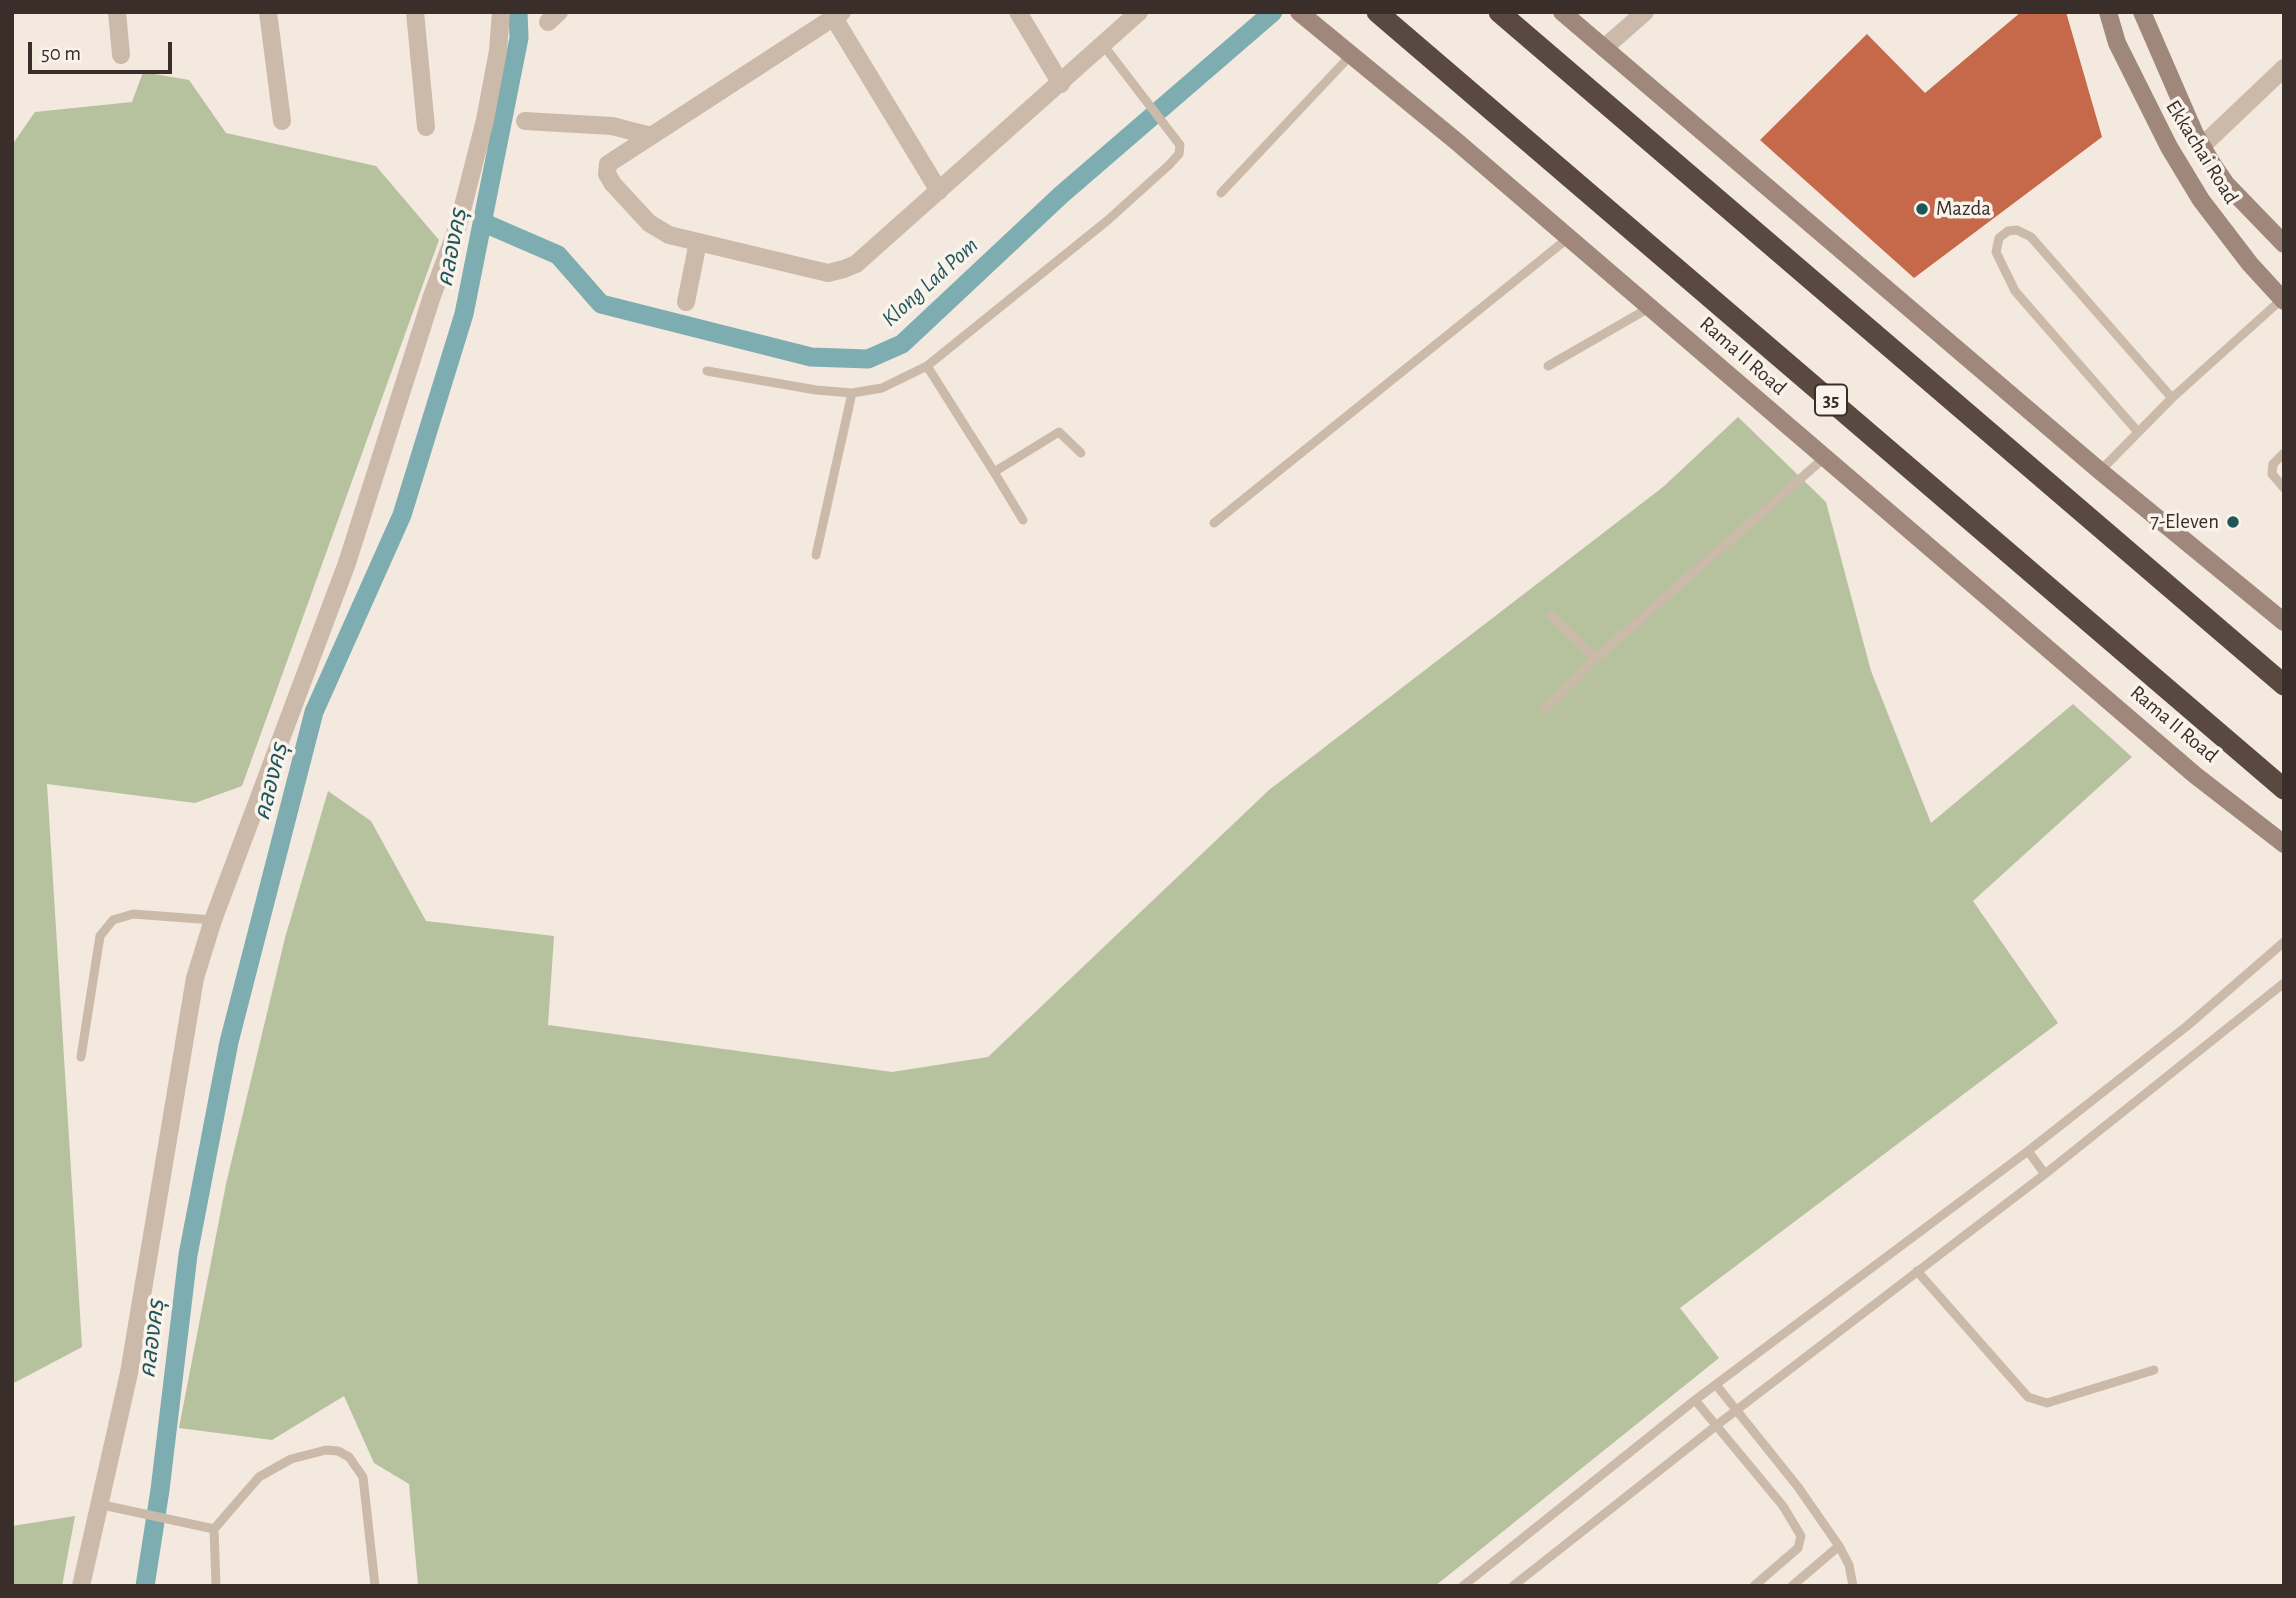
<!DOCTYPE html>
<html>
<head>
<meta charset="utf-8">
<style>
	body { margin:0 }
	#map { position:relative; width:2296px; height:1598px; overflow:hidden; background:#f3e9df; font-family:"Alegreya Sans",sans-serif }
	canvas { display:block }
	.frame { position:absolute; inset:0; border:14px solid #392e2a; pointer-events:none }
	.scale { position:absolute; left:28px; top:42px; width:144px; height:32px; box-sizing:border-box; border:4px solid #392e2a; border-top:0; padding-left:9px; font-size:21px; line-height:24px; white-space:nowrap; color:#392e2a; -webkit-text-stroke:5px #faf3eb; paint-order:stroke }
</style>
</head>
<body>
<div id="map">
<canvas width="2296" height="1598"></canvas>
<div class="frame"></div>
<div class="scale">50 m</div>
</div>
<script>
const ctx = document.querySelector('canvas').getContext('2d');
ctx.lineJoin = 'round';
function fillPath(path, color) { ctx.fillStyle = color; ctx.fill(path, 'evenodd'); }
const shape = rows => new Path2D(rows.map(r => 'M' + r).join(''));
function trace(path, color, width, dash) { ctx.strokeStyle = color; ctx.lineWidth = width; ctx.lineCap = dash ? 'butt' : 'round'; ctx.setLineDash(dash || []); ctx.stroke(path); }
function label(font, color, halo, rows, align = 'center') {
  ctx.font = font + ' "Alegreya Sans","Noto Sans Thai",sans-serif'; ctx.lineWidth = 7; ctx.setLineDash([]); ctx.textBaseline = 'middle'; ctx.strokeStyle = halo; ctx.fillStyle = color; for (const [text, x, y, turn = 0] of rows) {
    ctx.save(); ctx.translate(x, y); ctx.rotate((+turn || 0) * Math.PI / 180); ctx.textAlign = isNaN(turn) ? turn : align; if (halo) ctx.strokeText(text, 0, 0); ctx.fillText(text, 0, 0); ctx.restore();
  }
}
const green = shape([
	[143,72,189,80,226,133,376,166,439,240,242,786,195,803,47,784,82,1347,14,1383,12,1401,12,145,35,112,132,102],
	[1738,417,1826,502,1871,671,1931,823,2073,704,2132,757,1973,901,2058,1023,1680,1308,1719,1358,1435,1586,418,1586,409,1484,374,1463,344,1396,272,1440,179,1428,226,1184,285,938,328,791,371,821,426,921,554,936,548,1025,892,1072,988,1057,1269,790,1663,487],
	[75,1516,62,1586,12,1586,12,1526]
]);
const canal = shape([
	[482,222,558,255,601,304,811,357,868,359,902,344,1061,195,1273,12],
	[145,1586,160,1490,188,1255,229,1042,314,712,402,515,464,314,519,38,518,12]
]);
const building = shape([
	[2021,12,2066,12,2102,137,1914,278,1760,140,1867,34,1925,93]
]);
const lane = shape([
	[1221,193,1351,55],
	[927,366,994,472,1059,432,1081,453],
	[1548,366,1649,308],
	[707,371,816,390,852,393,882,388,927,366,1108,220,1169,165,1179,154,1180,145,1104,46],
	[2138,432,2015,291,1996,252,1999,238,2008,231,2017,230,2031,237,2172,398],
	[2284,453,2273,464,2272,474,2284,488],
	[2100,471,2172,398,2282,299],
	[994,472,1023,520],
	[1214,523,1567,239],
	[816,555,852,393],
	[1551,616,1596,658],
	[1545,709,1596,658,1824,458],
	[81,1057,100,936,113,920,133,914,213,920],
	[2028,1151,2045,1174],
	[1917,1271,2028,1397,2047,1403,2154,1370],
	[1717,1386,1798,1487,1839,1546,1849,1565,1853,1586],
	[1695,1400,1783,1506,1801,1536,1798,1548,1754,1586],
	[98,1504,214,1529,216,1586],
	[214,1529,259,1477,291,1459,326,1450,338,1451,349,1457,363,1477,375,1586],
	[1463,1586,1695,1400,2028,1151,2187,1026,2284,942],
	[1513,1586,1717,1425,2045,1174,2284,983],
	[1792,1586,1839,1546]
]);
const street = shape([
	[117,12,121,55],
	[268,12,282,121],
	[415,12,426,127],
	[842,12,608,164,607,174,613,184,649,223,669,235,828,273,844,269,856,264,1139,12],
	[1018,12,1061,84],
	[834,18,939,191],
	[548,22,559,12],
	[1604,48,1645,12],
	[525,121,612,126,651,136],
	[2202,146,2284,68],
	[686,302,698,242],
	[81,1586,129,1373,195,978,213,920,347,563,432,296,458,226,485,120,498,51,501,12]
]);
const secondary = shape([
	[1299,12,1456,141,2195,775,2284,844],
	[1562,12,2100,471,2284,622],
	[2108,12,2117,43,2169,147,2201,200,2250,264,2284,301],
	[2142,12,2195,134,2211,162,2226,184,2284,244]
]);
const highway = shape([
	[1377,12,2284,789],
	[1499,12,2284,685]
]);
const markers = [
	[1922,209,7,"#1f565a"],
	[2233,522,7,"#1f565a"]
];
const shields = [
	[1831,400,32]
];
const shieldNames = [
	["35",1831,400]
];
const streetNames = [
	["Ekkachai Road",2202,152,58],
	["Rama II Road",1743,356,41],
	["Rama II Road",2174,724,40]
];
const poiNames = [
	["Mazda",1936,209],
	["7-Eleven",2219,522,"right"]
];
const waterNames = [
	["คลองครุ",452,248,-79],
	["Klong Lad Pom",930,282,-42],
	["คลองครุ",271,782,-76],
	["คลองครุ",152,1339,-83]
];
fillPath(green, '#b6c29e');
trace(canal, '#7dadb0', 19);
fillPath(building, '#c5694a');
trace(lane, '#cbb9aa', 9);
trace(street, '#cbb9aa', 18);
trace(secondary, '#9f887b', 18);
trace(highway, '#594941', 21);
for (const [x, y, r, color] of markers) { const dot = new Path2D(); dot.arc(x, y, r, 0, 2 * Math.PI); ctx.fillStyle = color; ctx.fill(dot); trace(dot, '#faf3eb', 2.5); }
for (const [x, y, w] of shields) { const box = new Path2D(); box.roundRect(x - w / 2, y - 15.5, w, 31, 5); ctx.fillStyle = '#faf3eb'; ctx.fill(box); trace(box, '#392e2a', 2); }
label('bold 19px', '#392e2a', null, shieldNames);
label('21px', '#392e2a', '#faf3eb', streetNames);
label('21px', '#392e2a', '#faf3eb', poiNames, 'left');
label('italic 23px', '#1f565a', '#faf3eb', waterNames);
</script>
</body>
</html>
